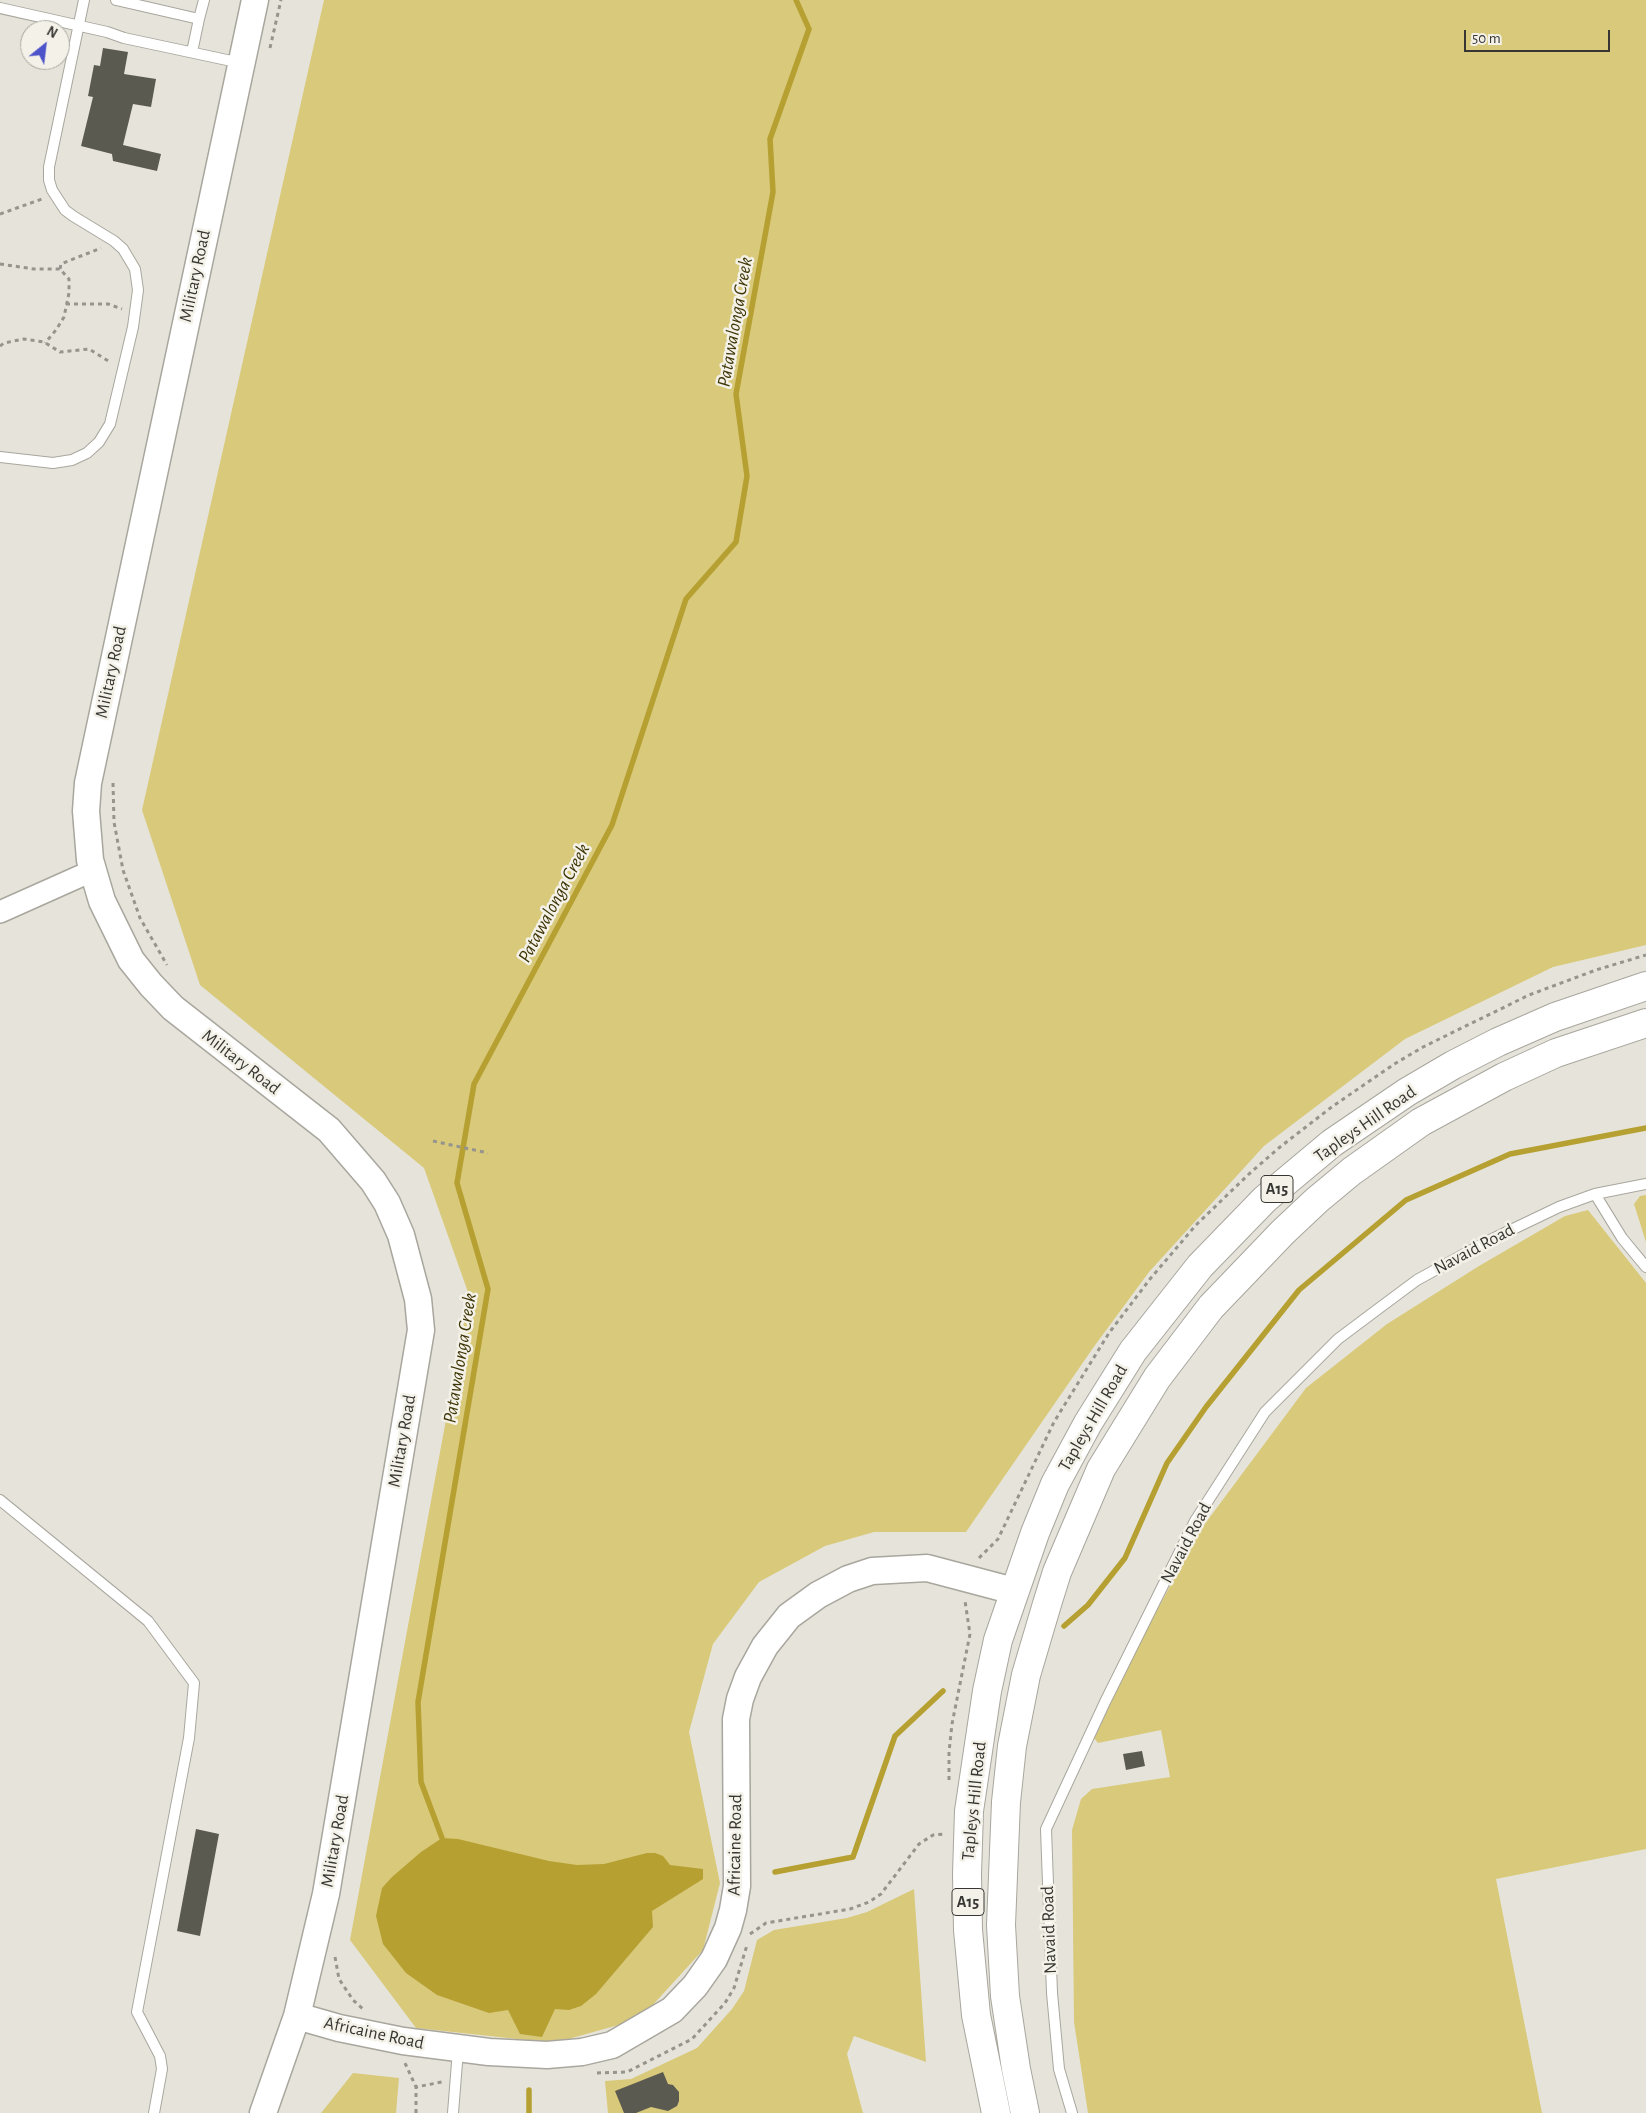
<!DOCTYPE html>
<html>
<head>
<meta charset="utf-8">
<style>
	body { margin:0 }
	#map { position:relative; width:1646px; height:2113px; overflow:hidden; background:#e6e4da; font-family:"Alegreya Sans",sans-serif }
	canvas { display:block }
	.north { position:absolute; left:20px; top:20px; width:50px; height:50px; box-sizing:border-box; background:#f4f2e8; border:1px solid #a8a7a0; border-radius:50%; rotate:29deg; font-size:14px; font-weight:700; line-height:20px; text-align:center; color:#373633 }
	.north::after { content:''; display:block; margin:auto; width:18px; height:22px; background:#4d53c9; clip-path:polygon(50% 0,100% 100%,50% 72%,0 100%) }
	.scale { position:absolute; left:1464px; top:30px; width:146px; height:22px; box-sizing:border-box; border:2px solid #373633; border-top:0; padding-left:6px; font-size:15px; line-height:18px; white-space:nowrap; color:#373633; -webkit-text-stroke:4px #f4f2e8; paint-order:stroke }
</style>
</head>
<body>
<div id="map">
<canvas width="1646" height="2113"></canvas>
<div class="north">N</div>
<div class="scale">50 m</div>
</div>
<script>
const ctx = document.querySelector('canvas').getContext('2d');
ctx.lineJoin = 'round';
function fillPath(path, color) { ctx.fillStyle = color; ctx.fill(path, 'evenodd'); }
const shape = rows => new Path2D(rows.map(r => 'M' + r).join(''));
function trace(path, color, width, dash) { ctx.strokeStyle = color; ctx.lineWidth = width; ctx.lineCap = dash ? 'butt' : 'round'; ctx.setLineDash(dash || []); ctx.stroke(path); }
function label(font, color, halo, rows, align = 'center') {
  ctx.font = font + ' "Alegreya Sans",sans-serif'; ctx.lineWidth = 5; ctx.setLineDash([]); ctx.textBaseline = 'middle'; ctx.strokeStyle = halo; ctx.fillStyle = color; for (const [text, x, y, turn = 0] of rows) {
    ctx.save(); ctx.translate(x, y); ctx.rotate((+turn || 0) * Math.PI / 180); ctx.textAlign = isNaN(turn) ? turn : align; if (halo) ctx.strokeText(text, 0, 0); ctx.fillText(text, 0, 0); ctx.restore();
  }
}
const green = shape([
	[324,0,1646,0,1646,945,1553,967,1405,1039,1264,1146,1149,1272,1093,1348,966,1532,874,1532,825,1546,759,1582,713,1644,689,1732,720,1883,703,1950,640,2019,554,2043,416,2028,350,1940,469,1295,424,1168,200,985,142,810],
	[1646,1195,1646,1242,1634,1204,1640,1196],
	[1588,1210,1646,1283,1646,1849,1496,1879,1542,2113,1088,2113,1074,2022,1072,1830,1081,1799,1092,1789,1170,1777,1161,1730,1098,1743,1094,1738,1143,1636,1201,1529,1306,1388,1387,1324,1479,1266,1565,1216],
	[914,1889,926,2062,854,2036,847,2054,863,2113,608,2113,605,2081,631,2079,697,2048,732,2009,744,1991,757,1940,774,1930,847,1918,867,1912],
	[353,2073,399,2078,396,2113,321,2113]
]);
const water = shape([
	[442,1838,458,1839,549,1861,577,1865,604,1864,647,1853,655,1853,663,1856,670,1865,703,1869,703,1879,652,1911,653,1927,596,1994,581,2006,569,2010,555,2009,542,2037,520,2034,508,2010,489,2013,437,1995,406,1973,383,1944,376,1916,382,1888,392,1877,421,1852]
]);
const stream = shape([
	[1064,1626,1088,1605,1125,1558,1167,1463,1206,1407,1299,1290,1406,1200,1510,1154,1646,1128],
	[442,1838,421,1782,418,1702,488,1289,457,1183,474,1084,612,825,686,599,736,542,747,476,736,394,773,192,770,139,809,29,796,0],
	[775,1872,853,1857,895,1736,943,1691],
	[529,2090,529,2113]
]);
const building = shape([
	[103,48,128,52,124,74,156,79,151,107,133,104,123,145,161,154,157,171,113,161,112,154,81,146,93,97,88,96,94,65,100,66],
	[1142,1751,1145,1766,1126,1770,1123,1754],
	[196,1829,219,1834,200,1936,177,1931],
	[663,2072,668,2084,673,2085,679,2092,679,2101,677,2106,668,2111,651,2107,636,2113,624,2113,615,2091]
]);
const path = shape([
	[270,48,281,0],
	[0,214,42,199],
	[0,264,34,269,60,269,69,279,69,293,64,317,56,330,45,343],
	[60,269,61,264,101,248],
	[66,304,108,304,122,309],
	[0,346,4,343,24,339,44,342,60,352,89,349,110,362],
	[113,783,114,822,123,870,140,918,167,965],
	[433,1141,488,1153],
	[979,1558,998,1539,1054,1422,1109,1333,1150,1279,1196,1225,1249,1174,1280,1147,1333,1106,1396,1063,1423,1047,1529,995,1596,970,1646,955],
	[949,1780,949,1752,952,1724,970,1634,965,1601],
	[750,1934,766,1923,850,1909,869,1902,881,1894,919,1844,933,1835,945,1834],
	[335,1957,339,1979,353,2000,363,2009],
	[405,2063,416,2087],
	[597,2073,627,2072,692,2039,725,2003,734,1988,747,1945],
	[416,2113,416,2087,442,2082]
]);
const service = shape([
	[116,0,199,19,192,52],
	[0,8,107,32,124,38,241,63],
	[199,19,204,0],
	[0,457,53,463,72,460,87,453,99,442,110,424,133,327,138,290,135,269,123,249,114,241,73,216,65,210,52,190,49,180,49,167,84,0],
	[1595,1194,1622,1238,1646,1267],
	[0,1500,148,1621,194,1683,189,1738,137,2012,160,2056,162,2069,154,2113],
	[453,2113,458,2050],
	[1072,2113,1059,2069,1052,1993,1046,1829,1105,1702,1195,1521,1265,1412,1338,1339,1378,1309,1417,1280,1488,1241,1559,1207,1595,1194,1646,1184]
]);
const minor = shape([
	[0,912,94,870]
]);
const tertiary = shape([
	[255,0,88,783,86,811,90,860,102,901,131,960,151,985,173,1008,329,1130,373,1181,387,1203,401,1235,418,1299,421,1330,326,1894,297,2016,263,2113],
	[297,2016,339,2028,403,2041,489,2052,547,2055,582,2052,612,2045,672,2010,695,1986,714,1959,728,1928,733,1910,737,1886,736,1719,740,1699,748,1677,765,1646,789,1616,818,1595,848,1579,872,1571,927,1568,1014,1591]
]);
const primary = shape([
	[996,2113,976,2015,968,1930,967,1874,969,1811,987,1691,998,1640,1035,1533,1055,1484,1088,1423,1133,1351,1200,1266,1265,1199,1332,1143,1407,1092,1453,1065,1498,1042,1555,1017,1646,986],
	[1025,2113,1016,2069,1005,1996,1001,1925,1006,1802,1012,1746,1026,1675,1047,1604,1057,1572,1101,1469,1157,1378,1211,1307,1283,1232,1317,1200,1352,1171,1421,1122,1504,1077,1556,1053,1646,1023]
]);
const shields = [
	[1277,1189,32],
	[968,1902,32]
];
const shieldNames = [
	["A15",1277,1189],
	["A15",968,1902]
];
const streetNames = [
	["Military Road",195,276,-78],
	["Military Road",111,672,-78],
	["Military Road",241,1062,38],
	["Tapleys Hill Road",1365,1124,-35],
	["Navaid Road",1474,1249,-28],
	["Tapleys Hill Road",1093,1418,-60],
	["Military Road",402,1441,-80],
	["Navaid Road",1186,1543,-62],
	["Tapleys Hill Road",974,1801,-84],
	["Military Road",335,1841,-80],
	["Africaine Road",735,1845,-89],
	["Navaid Road",1049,1930,-92],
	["Africaine Road",374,2033,12]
];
const waterNames = [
	["Patawalonga Creek",735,322,-80],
	["Patawalonga Creek",554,903,-62],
	["Patawalonga Creek",460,1358,-81]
];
fillPath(green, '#d9c97a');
fillPath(water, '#b6a032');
trace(stream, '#b6a032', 5.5);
fillPath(building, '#5b5a51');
trace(service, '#a8a69d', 12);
trace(minor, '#a8a69d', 24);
trace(tertiary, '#a8a69d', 29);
trace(primary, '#a8a69d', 30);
trace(path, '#95948d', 3, [4, 4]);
trace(service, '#fff', 10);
trace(minor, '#fff', 21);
trace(tertiary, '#fff', 26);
trace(primary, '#fff', 28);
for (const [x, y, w] of shields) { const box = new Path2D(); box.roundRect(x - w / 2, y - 13.5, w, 27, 4); ctx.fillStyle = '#f4f2e8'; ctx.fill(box); trace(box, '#373633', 1); }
label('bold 16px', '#373633', null, shieldNames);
label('18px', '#373633', '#f4f2e8', streetNames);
label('italic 19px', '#3e3506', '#f4f2e8', waterNames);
</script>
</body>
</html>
